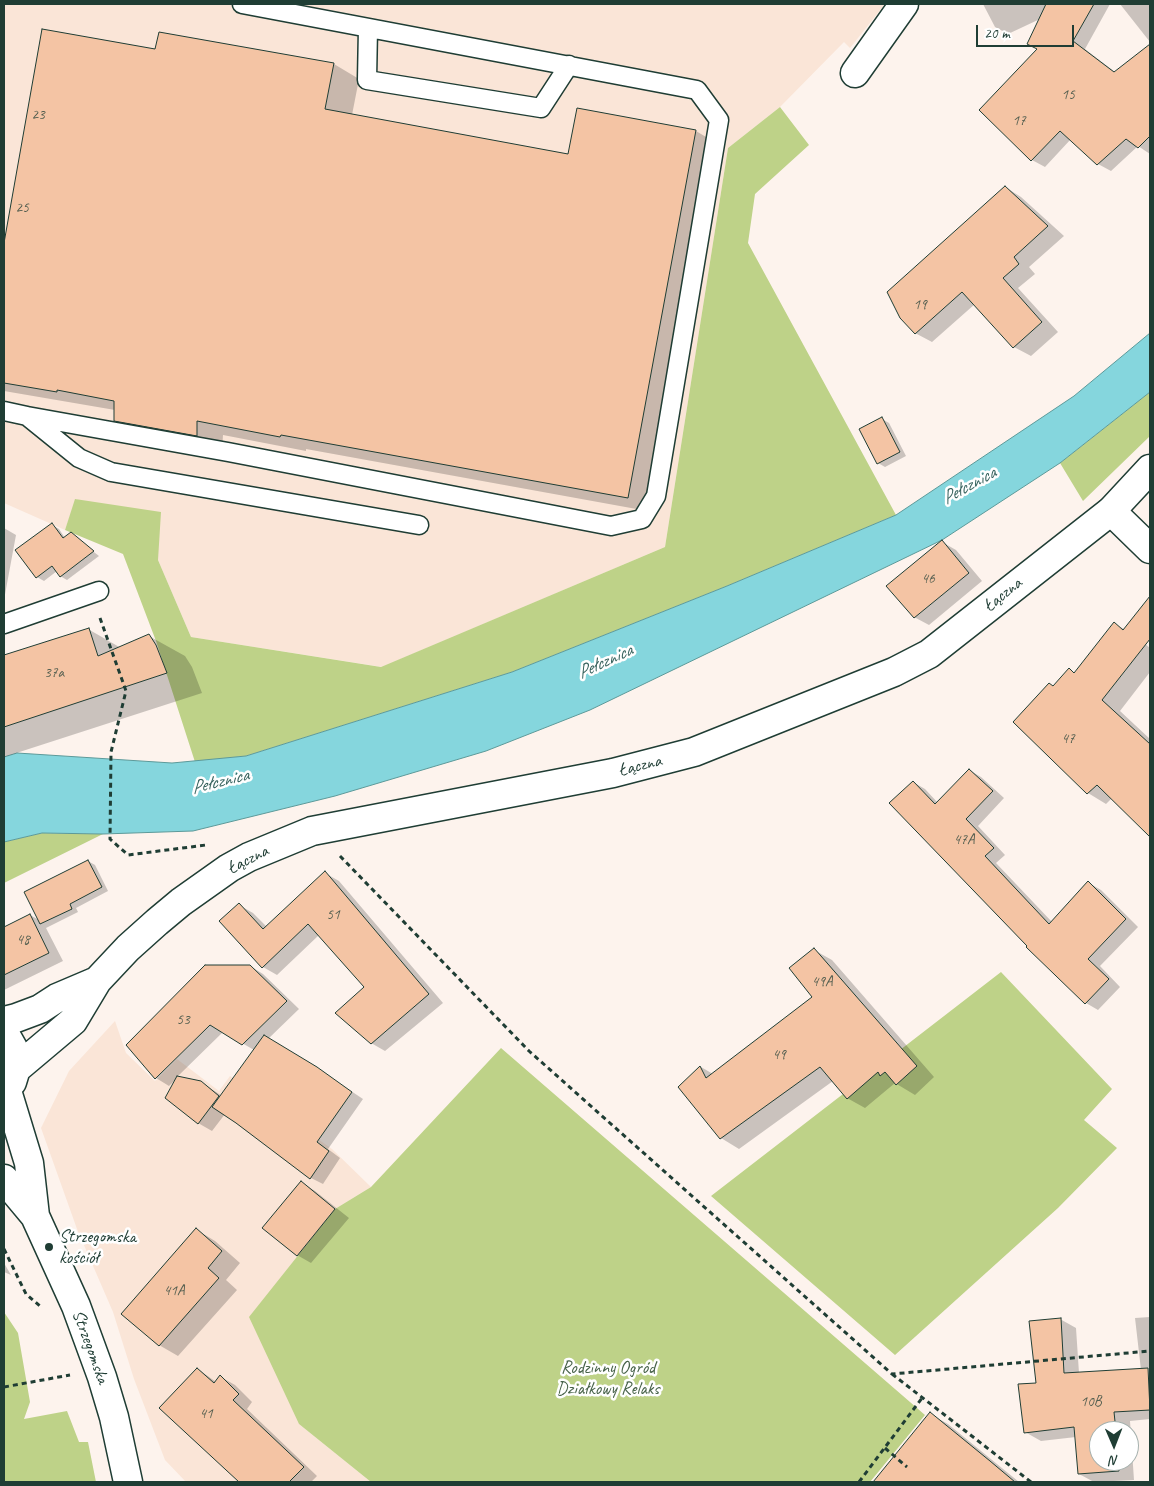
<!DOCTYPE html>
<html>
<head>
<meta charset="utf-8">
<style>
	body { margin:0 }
	#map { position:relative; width:1154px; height:1486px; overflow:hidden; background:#fdf3ed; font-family:Caveat,sans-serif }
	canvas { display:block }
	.frame { position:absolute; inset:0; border:5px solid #1f3d34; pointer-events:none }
	.north { position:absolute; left:1089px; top:1421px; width:50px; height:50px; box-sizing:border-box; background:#fff; border:1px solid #a5b1ae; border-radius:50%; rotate:179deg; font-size:14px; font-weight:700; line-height:20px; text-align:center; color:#1f3d34 }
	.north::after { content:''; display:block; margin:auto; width:18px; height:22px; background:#1f3d34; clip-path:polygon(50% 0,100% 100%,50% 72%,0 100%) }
	.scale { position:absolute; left:976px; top:25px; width:98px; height:22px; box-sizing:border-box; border:2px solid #1f3d34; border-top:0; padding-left:6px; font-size:15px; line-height:18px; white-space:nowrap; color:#1f3d34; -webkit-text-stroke:4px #fff; paint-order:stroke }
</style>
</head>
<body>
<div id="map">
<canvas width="1154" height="1486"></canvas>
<div class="frame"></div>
<div class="north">N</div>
<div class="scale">20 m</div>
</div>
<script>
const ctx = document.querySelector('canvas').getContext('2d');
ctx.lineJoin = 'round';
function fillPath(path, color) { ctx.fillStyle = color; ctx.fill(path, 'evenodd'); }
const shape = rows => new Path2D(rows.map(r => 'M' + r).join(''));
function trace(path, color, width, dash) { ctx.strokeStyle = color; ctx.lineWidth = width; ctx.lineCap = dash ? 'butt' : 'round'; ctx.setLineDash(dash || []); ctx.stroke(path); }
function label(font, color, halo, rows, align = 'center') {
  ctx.font = font + ' Caveat,sans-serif'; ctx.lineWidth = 5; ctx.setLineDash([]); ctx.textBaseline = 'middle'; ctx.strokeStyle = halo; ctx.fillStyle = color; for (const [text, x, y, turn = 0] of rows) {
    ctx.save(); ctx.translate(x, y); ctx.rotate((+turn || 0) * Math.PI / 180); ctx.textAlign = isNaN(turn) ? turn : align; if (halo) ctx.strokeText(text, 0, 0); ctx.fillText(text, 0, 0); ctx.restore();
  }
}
const built = shape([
	[4,4,885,4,850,48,844,42,780,107,728,148,665,547,382,667,191,637,158,560,76,499,65,530,4,503],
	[115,1021,126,1053,155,1081,177,1059,219,1091,230,1076,332,1149,371,1187,335,1209,299,1424,371,1482,186,1482,165,1460,134,1379,113,1312,77,1229,41,1128,69,1071]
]);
const green = shape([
	[780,107,809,145,755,194,748,243,896,515,727,586,512,672,246,756,195,762,156,641,123,554,65,530,75,499,161,512,158,560,191,637,381,667,665,547,728,148],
	[1150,392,1150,436,1083,501,1060,463],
	[42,833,103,834,4,883,4,842],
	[1001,972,1112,1089,1084,1120,1117,1148,1058,1208,895,1355,711,1196],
	[501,1048,925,1415,870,1482,371,1482,299,1424,249,1317,335,1209,371,1187],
	[4,1312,18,1333,30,1402,24,1419,67,1411,79,1442,88,1442,96,1482,4,1482]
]);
const water = shape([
	[1150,333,1150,392,1060,463,942,540,590,710,486,751,335,796,193,831,103,834,42,833,4,842,4,757,17,753,172,763,246,756,512,672,727,586,896,515,1074,396,1150,333]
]);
const shadow = shape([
	[983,4,1110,4,1085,49,1115,72,1150,45,1150,154,1138,146,1111,171,1098,164,1071,139,1045,167,1032,160,980,110,1038,49,1040,19,1008,34,995,27],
	[1120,4,1150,4,1150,42],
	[43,30,156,50,160,33,334,64,359,79,352,115,569,155,696,131,721,146,653,512,306,449,306,451,223,435,222,450,141,435,115,420,115,410,4,391,4,251],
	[1005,187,1021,197,1064,236,1029,267,1035,274,1018,288,1058,332,1031,356,1014,347,975,304,932,342,915,333],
	[882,419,889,423,906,456,885,467,878,463],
	[52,525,59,529,65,538,71,534,99,556,67,580,60,576,57,571,44,581,37,577],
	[4,528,16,535,4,600],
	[942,542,956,550,982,581,929,625,914,617],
	[1115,624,1133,634,1150,648,1150,672,1120,711,1150,739,1150,831,1140,825,1112,798,1106,804,1088,793,1014,722,1054,687,1069,670,1075,673],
	[88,629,121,648,149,636,185,656,192,667,202,693,4,757,4,656],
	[969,770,981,777,1004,798,978,826,1005,855,996,863,1052,922,1089,883,1101,890,1138,927,1100,966,1120,987,1098,1010,1086,1003,1028,946,913,782,925,789,938,803],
	[88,861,95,865,108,891,76,908,78,912,46,928,63,961,4,990,4,928,30,915,39,920],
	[325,873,339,881,443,1003,385,1051,371,1043,366,987,319,935,277,975,263,967,220,921,239,905,253,913,267,927],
	[814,950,832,960,934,1077,915,1095,895,1083,865,1108,847,1098,833,1081,739,1149,721,1138,680,1088,701,1067,713,1074,814,997],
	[250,966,263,974,299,1009,268,1039,330,1077,363,1099,328,1149,340,1158,323,1184,311,1178,225,1114,212,1131,198,1123,177,1078,169,1086,156,1078,128,1045],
	[223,1032,254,1050,222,1096,201,1082,177,1077],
	[301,1182,315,1191,349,1218,311,1263,297,1255],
	[197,1230,215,1241,240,1263,226,1280,237,1290,178,1356,159,1345],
	[4,1263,11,1275,4,1272],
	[1150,1317,1150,1419,1130,1421,1134,1480,1094,1482,1079,1474,1076,1437,1041,1441,1025,1432,1037,1384,1060,1319,1076,1328,1079,1373,1141,1370,1135,1318],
	[1099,1431,1129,1431,1129,1461,1099,1461],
	[198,1369,216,1382,221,1377,235,1385,252,1402,247,1409,317,1476,311,1482,241,1482,161,1408],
	[930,1414,948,1424,1019,1482,875,1482]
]);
const building = shape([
	[1046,4,1094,4,1073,41,1114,72,1150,44,1150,136,1138,148,1126,139,1097,165,1060,131,1031,161,979,110,1037,49,1027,44,1046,4],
	[42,29,155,49,159,32,334,63,325,109,568,154,577,108,696,130,628,498,281,435,280,437,197,421,197,436,114,421,114,401,57,390,57,392,4,383,4,243,42,29],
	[1005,186,1048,226,1014,257,1019,264,1003,278,1042,322,1013,348,962,292,915,334,900,318,887,292,1005,186],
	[882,417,900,452,877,464,859,429,882,417],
	[52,523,63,538,71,532,94,551,60,577,52,566,36,578,15,550,52,523],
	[942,540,969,573,914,618,886,586,942,540],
	[1150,596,1150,639,1102,700,1150,744,1150,837,1097,785,1087,794,1013,722,1049,683,1053,686,1069,668,1074,673,1114,622,1123,630,1150,596],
	[89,628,98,656,149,634,156,645,167,673,4,727,4,655,89,628],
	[969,769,993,791,966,819,994,848,985,856,1049,924,1088,881,1126,919,1088,959,1109,979,1085,1004,1026,947,1027,946,889,803,913,781,935,804,969,769],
	[88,860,102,887,70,904,72,909,40,924,24,892,88,860],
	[325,871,429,994,371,1044,335,1013,364,987,308,924,262,968,219,921,239,903,263,929,325,871],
	[30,914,49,953,4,975,4,927,30,914],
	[814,948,917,1066,896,1085,885,1072,880,1076,878,1072,847,1099,820,1067,720,1139,678,1087,700,1066,706,1078,812,997,789,968,814,948],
	[205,965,250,965,287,1001,242,1045,210,1025,155,1079,126,1045,205,965],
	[264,1035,317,1067,352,1092,317,1142,329,1151,310,1179,236,1123,212,1107,264,1035],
	[177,1076,201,1081,219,1096,198,1124,165,1098,177,1076],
	[301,1181,335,1209,297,1256,262,1228,301,1181],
	[196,1228,222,1251,208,1268,219,1278,159,1346,121,1314,196,1228],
	[1061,1318,1064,1373,1148,1368,1150,1410,1114,1412,1116,1431,1099,1431,1099,1461,1118,1461,1119,1471,1078,1474,1074,1427,1024,1433,1018,1384,1036,1383,1029,1321,1061,1318],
	[197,1368,214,1383,220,1375,239,1394,233,1400,304,1467,289,1482,239,1482,159,1408,197,1368],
	[930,1412,990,1461,1015,1482,873,1482,930,1412]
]);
const path = shape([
	[100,618,126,691,111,752,110,839,128,855,206,845],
	[340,856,529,1051,892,1374,1150,1351],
	[4,1249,26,1294,41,1307],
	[892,1374,1031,1482],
	[4,1387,70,1375],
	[885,1448,907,1467],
	[859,1482,922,1398]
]);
const lane = shape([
	[368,28,367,80,541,108,569,65],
	[4,411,27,416,79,458,111,472,419,525],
	[27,416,228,452,611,526,642,519,656,496,719,120,697,90,242,4],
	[4,624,99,591]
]);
const street = shape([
	[855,73,904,4],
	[1111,511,1150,549]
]);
const secondary = shape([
	[4,1021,16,1018,40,1009,57,998,97,981],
	[4,1032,13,1048,16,1069,12,1082],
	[16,1069,73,1021,97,981,128,948,157,922,181,902,229,868,249,857,312,831,613,773,694,752,894,672,929,654,1111,511,1150,469],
	[8,1094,29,1163,35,1216],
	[4,1179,35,1216,76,1306,102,1377,114,1417,128,1482]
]);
const markers = [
	[49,1247,5,"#1f3d34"]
];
const numberNames = [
	["15",1068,95],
	["23",38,115],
	["17",1019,121],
	["25",22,208],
	["19",920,305],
	["46",928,579],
	["37a",54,673],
	["47",1068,739],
	["47A",964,840],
	["51",333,915],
	["48",23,940],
	["49A",822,982],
	["53",183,1020],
	["49",779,1055],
	["41A",174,1291],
	["10B",1091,1402],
	["41",206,1414]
];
const streetNames = [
	["Łączna",1003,595,-39],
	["Łączna",640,766,-14],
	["Łączna",248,860,-27],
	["Strzegomska",90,1347,70]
];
const poiNames = [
	["Strzegomska",59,1237],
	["kościół",59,1258]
];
const parkNames = [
	["Rodzinny Ogród",608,1368],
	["Działkowy Relaks",608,1389]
];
const waterNames = [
	["Pełcznica",969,486,-29],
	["Pełcznica",605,662,-25],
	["Pełcznica",220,782,-14]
];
fillPath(built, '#fae5d7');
fillPath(green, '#bed288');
fillPath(water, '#85d6dd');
trace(water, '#5c9999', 1);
fillPath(shadow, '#0003');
fillPath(building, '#f4c4a4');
trace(building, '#1f3d34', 1);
trace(lane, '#1f3d34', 21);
trace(street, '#1f3d34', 31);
trace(secondary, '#1f3d34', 31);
trace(path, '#1f3d34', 3, [5, 4]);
trace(lane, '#fff', 18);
trace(street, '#fff', 28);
trace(secondary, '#fff', 28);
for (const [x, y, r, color] of markers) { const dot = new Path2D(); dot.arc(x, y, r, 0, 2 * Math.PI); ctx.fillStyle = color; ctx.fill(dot); trace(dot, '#fff', 2); }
label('15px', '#545f50', null, numberNames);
label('18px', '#1f3d34', '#fff', streetNames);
label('18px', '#1f3d34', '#fff', poiNames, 'left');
label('18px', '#476249', '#fff', parkNames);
label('italic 19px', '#38635e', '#fff', waterNames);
</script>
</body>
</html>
